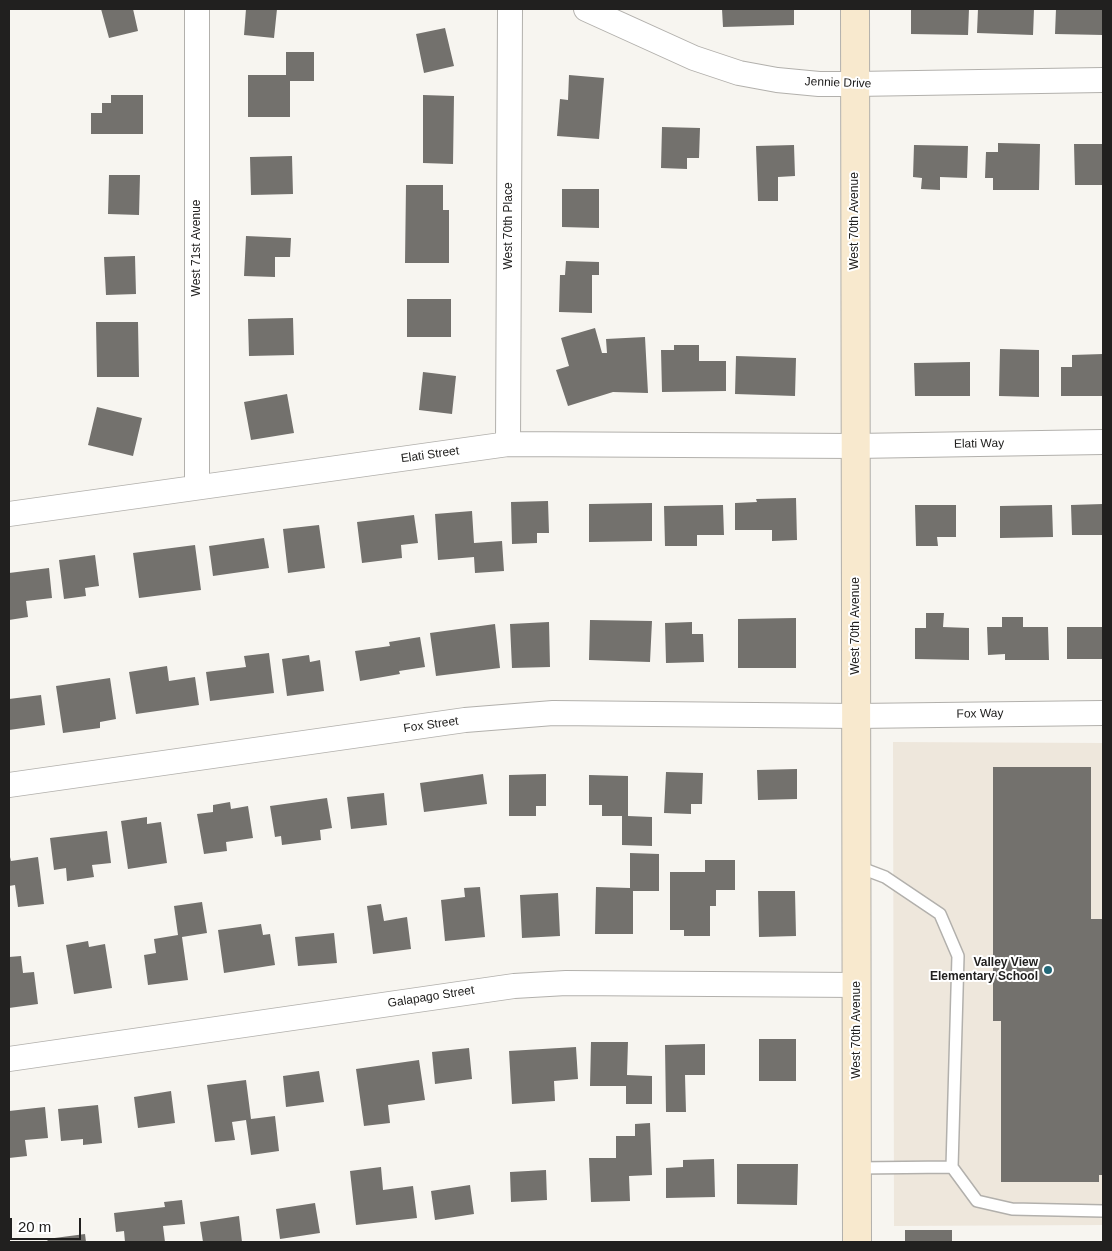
<!DOCTYPE html>
<html>
<head>
<meta charset="utf-8">
<style>
	body { margin:0 }
	#map { position:relative; width:1112px; height:1251px; overflow:hidden; background:#f7f5f0; font-family:Helvetica,sans-serif }
	canvas { display:block }
	.frame { position:absolute; inset:0; border:10px solid #21201f; pointer-events:none }
	.scale { position:absolute; left:10px; top:1218px; width:71px; height:22px; box-sizing:border-box; border:2px solid #21201f; border-top:0; padding-left:6px; font-size:15px; line-height:18px; white-space:nowrap; color:#21201f; -webkit-text-stroke:4px #fff; paint-order:stroke }
</style>
</head>
<body>
<div id="map">
<canvas width="1112" height="1251"></canvas>
<div class="frame"></div>
<div class="scale">20 m</div>
</div>
<script>
const ctx = document.querySelector('canvas').getContext('2d');
ctx.lineJoin = 'round';
function fillPath(path, color) { ctx.fillStyle = color; ctx.fill(path, 'evenodd'); }
const shape = rows => new Path2D(rows.map(r => 'M' + r).join(''));
function trace(path, color, width, dash) { ctx.strokeStyle = color; ctx.lineWidth = width; ctx.lineCap = dash ? 'butt' : 'round'; ctx.setLineDash(dash || []); ctx.stroke(path); }
function label(font, color, halo, rows, align = 'center') {
  ctx.font = font + ' Helvetica,sans-serif'; ctx.lineWidth = 4; ctx.setLineDash([]); ctx.textBaseline = 'middle'; ctx.strokeStyle = halo; ctx.fillStyle = color; for (const [text, x, y, turn = 0] of rows) {
    ctx.save(); ctx.translate(x, y); ctx.rotate((+turn || 0) * Math.PI / 180); ctx.textAlign = isNaN(turn) ? turn : align; if (halo) ctx.strokeText(text, 0, 0); ctx.fillText(text, 0, 0); ctx.restore();
  }
}
const built = shape([
	[893,742,1103,743,1103,1225,894,1226]
]);
const building = shape([
	[101,9,133,9,138,31,109,38],
	[246,9,277,9,274,38,244,35],
	[722,9,794,9,794,25,723,27],
	[911,9,969,9,968,35,911,34],
	[978,9,1034,9,1033,35,977,33],
	[1056,9,1103,9,1103,35,1055,34],
	[445,28,454,66,424,73,416,34],
	[286,52,314,52,314,81,290,81,290,117,248,117,248,75,286,75],
	[569,75,604,78,599,139,557,136,560,99,568,100],
	[111,95,143,95,143,134,91,134,91,113,102,113,102,103,111,103],
	[423,95,454,96,453,164,423,163],
	[662,127,700,128,699,158,687,158,687,169,661,168],
	[998,143,1040,144,1039,190,993,190,993,178,985,178,986,152,998,152],
	[1074,144,1103,144,1103,185,1075,185],
	[794,145,795,176,778,177,778,201,758,201,756,146],
	[914,145,968,146,967,178,940,177,940,190,921,189,922,178,913,177],
	[292,156,293,194,251,195,250,157],
	[109,175,140,175,139,215,108,214],
	[406,185,443,185,443,210,449,210,449,263,405,263],
	[562,189,599,189,599,228,562,227],
	[246,236,291,238,290,257,275,257,275,277,244,276],
	[135,256,136,294,106,295,104,257],
	[566,261,599,262,599,275,592,275,592,313,559,312,560,275,565,275],
	[407,299,451,299,451,337,407,337],
	[293,318,294,355,249,356,248,319],
	[96,322,138,322,139,377,97,377],
	[595,328,602,353,607,353,606,339,645,337,648,393,613,392,568,406,556,370,569,366,561,338],
	[674,345,699,345,699,361,726,361,726,391,662,392,661,350,674,350],
	[1000,349,1039,350,1039,397,999,396],
	[1103,354,1103,396,1061,396,1061,367,1072,367,1072,355],
	[736,356,796,358,795,396,735,394],
	[970,362,970,396,915,396,914,363],
	[423,372,456,376,452,414,419,410],
	[287,394,294,433,251,440,244,402],
	[97,407,142,418,133,456,88,445],
	[796,498,797,540,772,541,772,530,735,530,735,503,757,502,756,499],
	[548,501,549,533,537,533,537,543,512,544,511,502],
	[652,503,652,541,589,542,589,504],
	[1103,504,1103,535,1072,535,1071,505],
	[723,505,724,535,697,535,697,546,665,546,664,506],
	[915,505,956,505,956,537,937,537,938,546,916,546],
	[1052,505,1053,537,1000,538,1000,506],
	[472,511,474,543,502,541,504,571,475,573,474,557,438,560,435,514],
	[414,515,418,543,401,545,402,558,362,563,357,522],
	[319,525,325,568,288,573,283,529],
	[264,538,269,568,213,576,209,546],
	[195,545,201,590,139,598,133,553],
	[95,555,99,586,85,588,86,596,64,599,59,560],
	[49,568,52,598,26,601,28,617,9,620,9,573],
	[926,613,944,613,943,627,969,628,969,660,915,659,915,628,926,628],
	[1002,617,1023,617,1023,627,1048,627,1049,660,1005,660,1005,654,988,655,987,627,1002,627],
	[796,618,796,668,738,668,738,619],
	[590,620,652,621,650,662,589,660],
	[549,622,550,667,512,668,510,624],
	[692,622,692,634,703,634,704,662,666,663,665,623],
	[495,624,500,668,436,676,430,633],
	[1067,627,1103,627,1103,659,1067,659],
	[420,637,425,667,399,671,400,674,360,681,355,651,390,646,389,642],
	[269,653,274,693,210,701,206,672,246,667,244,656],
	[309,655,310,662,320,660,324,691,287,696,282,659],
	[167,666,169,681,195,677,199,705,136,714,129,672],
	[110,678,116,719,100,722,100,728,63,733,56,686],
	[41,695,45,725,9,730,9,699],
	[993,767,1091,767,1091,919,1103,919,1103,1175,1099,1175,1099,1182,1001,1182,1001,1021,993,1021],
	[797,769,797,799,758,800,757,770],
	[666,772,703,773,702,804,691,804,691,814,664,813],
	[483,774,487,804,424,812,420,783],
	[546,774,546,806,536,806,536,816,509,816,509,775],
	[589,775,628,776,628,816,652,817,652,846,622,845,622,816,602,816,602,805,589,805],
	[384,793,387,825,351,829,347,797],
	[327,798,332,828,320,830,321,840,282,845,281,836,275,837,270,806],
	[230,802,231,809,248,806,253,838,226,842,227,851,204,854,197,814,213,812,213,805],
	[147,817,147,824,161,822,167,863,128,869,121,821],
	[107,831,111,863,92,865,94,877,67,881,66,868,54,870,50,838],
	[9,853,11,861,38,857,44,904,18,907,15,885,9,886],
	[630,853,659,854,659,891,633,891,633,934,595,934,596,887,630,888],
	[705,860,735,860,735,890,716,890,716,906,710,906,710,936,684,936,684,930,670,930,670,872,705,872],
	[480,887,485,937,445,941,441,900,465,897,464,888],
	[758,891,795,891,796,936,759,937],
	[558,893,560,936,522,938,520,895],
	[202,902,207,933,182,937,188,980,148,985,144,955,156,953,154,939,178,935,174,906],
	[381,904,384,921,407,917,411,949,373,954,367,906],
	[261,924,263,935,270,934,275,965,224,973,218,930],
	[334,933,337,963,298,966,295,937],
	[88,941,89,947,105,944,112,988,74,994,66,945],
	[21,956,23,973,34,972,38,1004,9,1008,9,957],
	[759,1039,796,1039,796,1081,759,1081],
	[591,1042,628,1042,627,1075,652,1076,652,1104,626,1104,626,1086,590,1086],
	[705,1044,705,1075,685,1075,686,1112,666,1112,665,1045],
	[576,1047,578,1079,554,1081,555,1101,512,1104,509,1051],
	[469,1048,472,1079,435,1084,432,1052],
	[419,1060,425,1100,388,1105,390,1123,364,1126,356,1069],
	[319,1071,324,1102,286,1107,283,1076],
	[246,1080,251,1119,275,1116,279,1151,251,1155,246,1120,232,1122,235,1140,215,1142,207,1085],
	[171,1091,175,1123,138,1128,134,1097],
	[98,1105,102,1143,83,1145,83,1139,61,1141,58,1109],
	[45,1107,48,1138,25,1140,27,1156,9,1158,9,1111],
	[650,1123,652,1175,629,1176,630,1201,591,1202,589,1158,616,1158,616,1136,635,1136,635,1124],
	[714,1159,715,1197,666,1198,666,1168,683,1167,683,1160],
	[737,1164,798,1164,797,1205,737,1204],
	[381,1167,383,1190,413,1186,417,1218,356,1225,350,1171],
	[546,1170,547,1200,511,1202,510,1172],
	[470,1185,474,1214,435,1220,431,1191],
	[182,1200,185,1224,163,1226,165,1242,125,1242,124,1231,116,1232,114,1213,165,1207,164,1202],
	[315,1203,320,1233,280,1239,276,1209],
	[239,1216,242,1242,203,1242,200,1222],
	[905,1230,952,1230,952,1242,905,1242],
	[85,1234,86,1242,48,1242,47,1239]
]);
const lane = shape([
	[856,866,885,877,940,914,958,956,952,1167,977,1201,1012,1209,1103,1211],
	[857,1168,952,1167]
]);
const street = shape([
	[197,9,197,487],
	[586,9,694,58,739,73,777,80,819,84,855,84,1103,80],
	[508,444,510,9],
	[9,514,508,444,855,446,1103,442],
	[9,785,465,720,553,713,856,716,1103,713],
	[9,1059,514,986,566,983,857,985]
]);
const secondary = shape([
	[855,9,857,1242]
]);
const markers = [
	[1048,970,5,"#236878"]
];
const streetNames = [
	["Jennie Drive",838,83,2],
	["West 70th Avenue",855,221,-90],
	["West 70th Place",509,226,-90],
	["West 71st Avenue",197,248,-90],
	["Elati Way",979,444,-1],
	["Elati Street",430,455,-8],
	["West 70th Avenue",856,626,-90],
	["Fox Way",980,714,-1],
	["Fox Street",431,725,-8],
	["Galapago Street",431,997,-9],
	["West 70th Avenue",857,1030,-90]
];
const poiNames = [
	["Valley View",1038,963],
	["Elementary School",1038,977]
];
fillPath(built, '#eee7dc');
fillPath(building, '#73716d');
trace(lane, '#b2b0ac', 14);
trace(street, '#b2b0ac', 26);
trace(secondary, '#b2b0ac', 30);
trace(lane, '#fff', 11);
trace(street, '#fff', 24);
trace(secondary, '#f8e9ce', 28);
for (const [x, y, r, color] of markers) { const dot = new Path2D(); dot.arc(x, y, r, 0, 2 * Math.PI); ctx.fillStyle = color; ctx.fill(dot); trace(dot, '#fff', 2); }
label('12px', '#21201f', '#fff', streetNames);
label('bold 12px', '#21201f', '#fff', poiNames, 'right');
</script>
</body>
</html>
